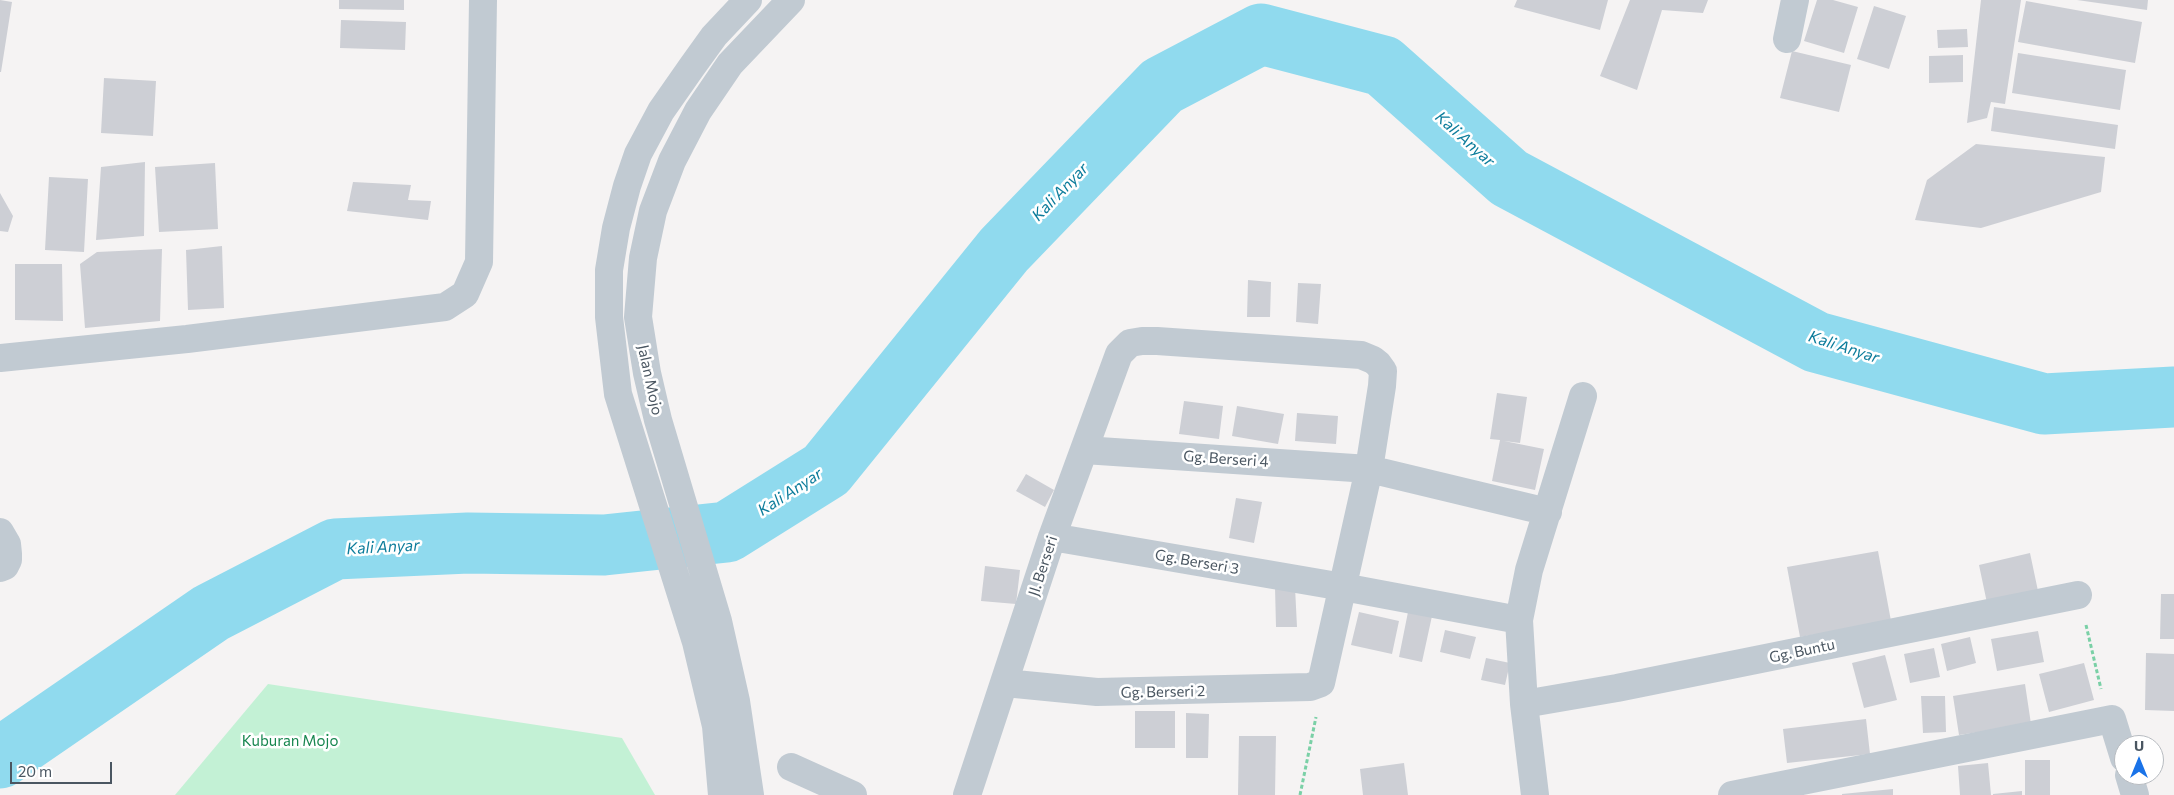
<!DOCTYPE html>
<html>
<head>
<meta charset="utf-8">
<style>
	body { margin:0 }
	#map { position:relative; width:2174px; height:795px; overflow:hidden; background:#f5f3f3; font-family:Commissioner,sans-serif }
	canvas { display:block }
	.north { position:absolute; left:2114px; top:735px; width:50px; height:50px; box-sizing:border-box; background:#fff; border:1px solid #b7bbc0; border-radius:50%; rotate:0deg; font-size:14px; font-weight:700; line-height:20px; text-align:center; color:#4a5661 }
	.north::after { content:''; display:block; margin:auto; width:18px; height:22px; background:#1a73e8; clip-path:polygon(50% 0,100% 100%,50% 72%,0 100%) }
	.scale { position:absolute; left:10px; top:762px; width:102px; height:22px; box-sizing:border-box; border:2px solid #4a5661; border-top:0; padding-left:6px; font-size:15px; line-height:18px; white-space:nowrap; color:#4a5661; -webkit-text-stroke:4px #fff; paint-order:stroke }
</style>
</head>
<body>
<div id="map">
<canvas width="2174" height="795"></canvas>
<div class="north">U</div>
<div class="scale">20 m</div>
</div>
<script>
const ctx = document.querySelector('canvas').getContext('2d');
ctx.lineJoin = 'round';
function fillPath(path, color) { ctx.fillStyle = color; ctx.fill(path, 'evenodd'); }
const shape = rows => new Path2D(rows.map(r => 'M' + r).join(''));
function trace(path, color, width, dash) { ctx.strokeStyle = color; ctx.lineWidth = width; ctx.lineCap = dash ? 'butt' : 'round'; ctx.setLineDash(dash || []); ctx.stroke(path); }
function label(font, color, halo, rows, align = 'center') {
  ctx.font = font + ' Commissioner,sans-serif'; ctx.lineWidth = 5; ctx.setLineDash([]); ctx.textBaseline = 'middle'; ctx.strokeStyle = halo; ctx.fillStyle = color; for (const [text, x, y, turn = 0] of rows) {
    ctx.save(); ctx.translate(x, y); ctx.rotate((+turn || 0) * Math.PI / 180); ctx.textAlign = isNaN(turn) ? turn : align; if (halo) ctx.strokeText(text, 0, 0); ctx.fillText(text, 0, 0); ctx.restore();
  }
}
const green = shape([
	[268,684,622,738,655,795,175,795]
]);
const river = shape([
	[0,758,211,613,335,549,468,543,604,545,727,532,826,470,1004,250,1162,86,1261,34,1383,66,1509,178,1816,342,2044,404,2174,397]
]);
const building = shape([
	[0,0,12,2,1,72,0,72],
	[339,0,404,0,404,10,339,9],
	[1517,0,1608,0,1600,30,1514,7],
	[1630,0,1708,0,1703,13,1662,10,1637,90,1600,76],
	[1817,0,1833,0,1858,7,1844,53,1804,41],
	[1981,0,2021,0,2005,104,1991,102,1987,118,1967,123],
	[2077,0,2148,0,2147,10],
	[2026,1,2142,22,2135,63,2018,42],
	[1874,6,1906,16,1889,69,1857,59],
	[341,20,406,22,405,50,340,48],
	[1967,29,1968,47,1938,48,1937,30],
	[1792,51,1851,65,1839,112,1780,98],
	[2018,53,2126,70,2120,110,2012,93],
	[1963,55,1963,82,1929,83,1929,56],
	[104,78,156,81,153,136,101,133],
	[1994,107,2118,125,2115,149,1991,131],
	[1976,144,2105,157,2101,192,1981,228,1915,220,1927,180],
	[145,162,144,236,96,240,101,167],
	[215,163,218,229,159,232,155,167],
	[49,177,88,179,84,252,45,250],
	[353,182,411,185,408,200,431,201,428,220,347,211],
	[0,193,13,216,8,232,0,231],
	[222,246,224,308,188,310,186,250],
	[162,249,160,321,85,328,80,264,97,252],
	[15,264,62,264,63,321,15,320],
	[1248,280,1271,282,1270,317,1247,317],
	[1298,283,1321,284,1318,324,1296,322],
	[1497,393,1527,397,1520,443,1504,441,1544,449,1535,490,1492,481,1500,440,1490,439],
	[1184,401,1223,406,1219,439,1179,434],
	[1237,406,1284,414,1278,444,1232,436],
	[1297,413,1338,416,1336,444,1295,441],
	[1026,474,1054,490,1045,507,1016,491],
	[1236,498,1262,502,1254,543,1229,538],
	[1878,551,1891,621,1800,637,1787,567],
	[2030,553,2038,591,1987,603,1979,565],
	[985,566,1020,570,1016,604,981,601],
	[1275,587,1295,587,1297,627,1276,627],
	[2161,594,2174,594,2174,639,2160,639],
	[1359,612,1399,621,1392,654,1351,645],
	[1408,612,1432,616,1422,662,1399,657],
	[1445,630,1476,637,1470,659,1440,652],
	[2038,631,2044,662,1997,671,1991,639],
	[1970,637,1976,663,1947,671,1941,644],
	[1934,648,1940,677,1910,683,1904,654],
	[2146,653,2174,654,2174,711,2145,710],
	[1885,655,1897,700,1864,708,1852,663],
	[1486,658,1510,663,1505,685,1481,680],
	[2084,663,2094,700,2049,712,2039,674],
	[2025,684,2031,724,1959,735,1953,696],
	[1921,696,1945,696,1946,732,1923,733],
	[1135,711,1175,711,1175,748,1135,748],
	[1186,713,1209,714,1208,758,1186,758],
	[1866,719,1870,754,1787,763,1783,729],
	[1239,736,1276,736,1275,795,1238,795],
	[2025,760,2050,760,2050,795,2025,795],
	[1404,763,1408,795,1363,795,1360,769],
	[1988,763,1991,795,1960,795,1958,766],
	[1893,789,1893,795,1842,795,1842,794],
	[2022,791,2022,795,1993,795,1993,794]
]);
const path = shape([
	[2086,625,2101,689],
	[1300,795,1316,717]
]);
const minor = shape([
	[1787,39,1795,0],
	[0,358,187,339,445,307,465,294,479,262,483,0],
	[1084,450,1369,469,1548,512],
	[0,532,7,544,8,554,8,560,5,566,0,568],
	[1052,537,1343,587,1519,620],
	[1524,704,1617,688,2078,595],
	[791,767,853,795],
	[2129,775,2135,795],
	[967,795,1052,537,1119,354,1130,343,1142,341,1157,341,1361,355,1373,360,1378,364,1383,371,1382,386,1369,469,1321,683,1310,687,1097,692,1005,683],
	[1535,795,1524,704,1519,620,1529,570,1583,396],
	[1732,795,2112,719,2124,758]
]);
const tertiary = shape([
	[722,795,716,726,696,642,618,394,609,317,609,270,616,228,627,186,638,154,661,111,691,68,714,36,748,0],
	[750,795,736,701,718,621,658,420,647,373,638,317,643,258,653,211,672,161,698,111,730,64,791,0]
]);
const streetNames = [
	["Jalan Mojo",650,380,78],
	["Gg. Berseri 4",1226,459,4],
	["Gg. Berseri 3",1197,562,10],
	["Jl. Berseri",1043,566,-72],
	["Gg. Buntu",1802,651,-12],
	["Gg. Berseri 2",1163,692,-1]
];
const parkNames = [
	["Kuburan Mojo",290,741]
];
const waterNames = [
	["Kali Anyar",1465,139,42],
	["Kali Anyar",1060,192,-46],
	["Kali Anyar",1844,347,18],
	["Kali Anyar",790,492,-33],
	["Kali Anyar",383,547,-3]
];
fillPath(green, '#c3f1d5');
trace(river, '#90daee', 61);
fillPath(building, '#cdcfd5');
trace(path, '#7ad0a6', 3, [4, 2.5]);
trace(minor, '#c1cad2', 28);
trace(tertiary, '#c1cad2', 28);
label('15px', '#4a5661', '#fff', streetNames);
label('15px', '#17864f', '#fff', parkNames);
label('italic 16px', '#0c7c9b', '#fff', waterNames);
</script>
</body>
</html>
